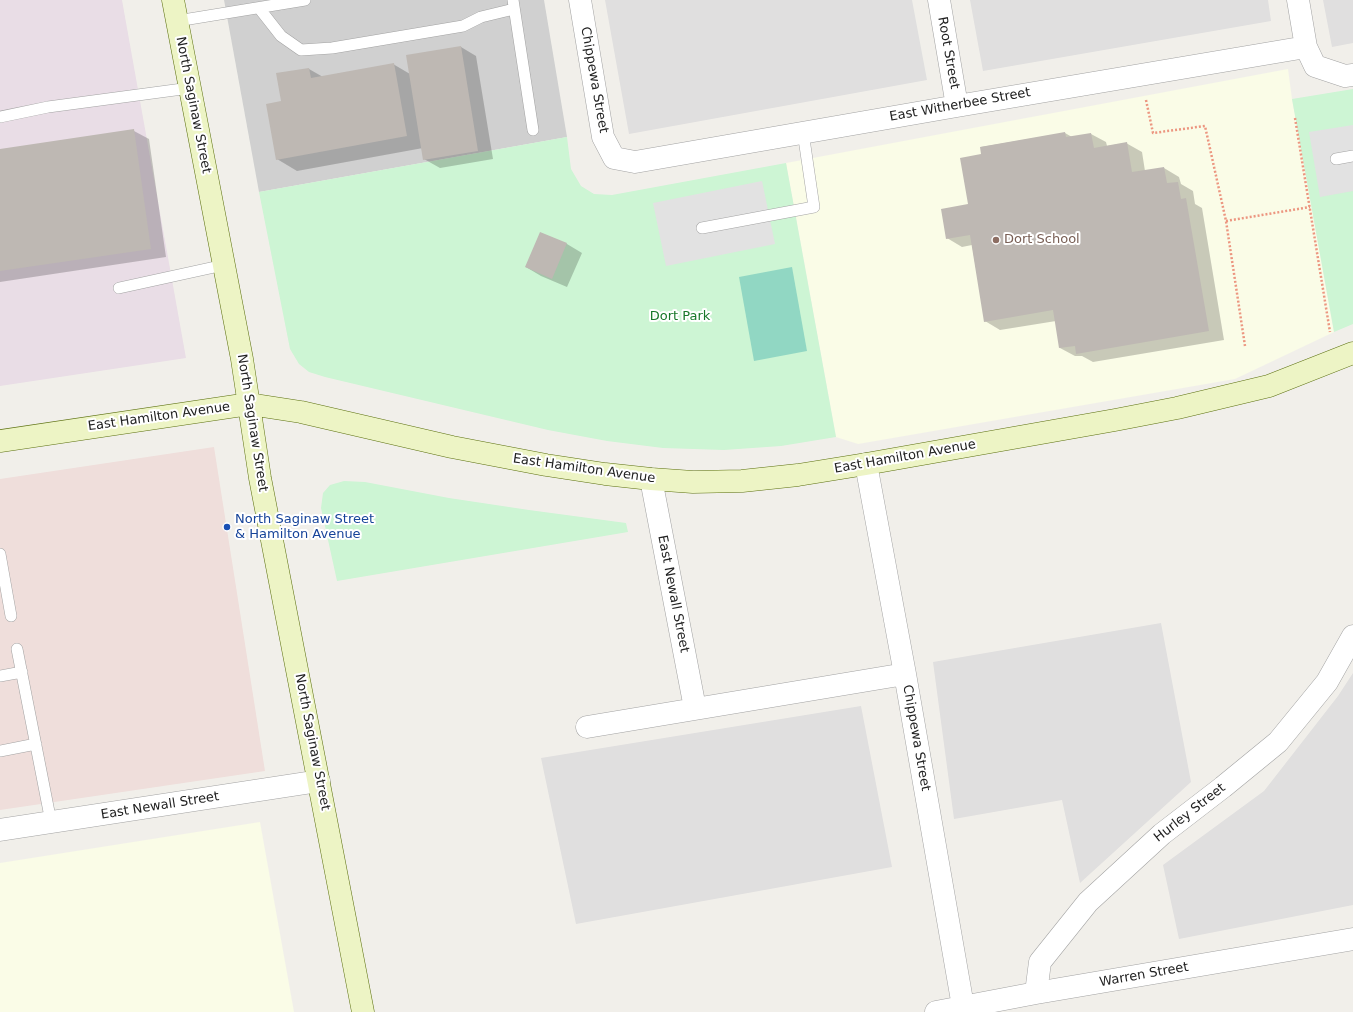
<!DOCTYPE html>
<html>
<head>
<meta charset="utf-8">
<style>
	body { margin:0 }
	canvas { display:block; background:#f1efea }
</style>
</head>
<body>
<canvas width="1353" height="1012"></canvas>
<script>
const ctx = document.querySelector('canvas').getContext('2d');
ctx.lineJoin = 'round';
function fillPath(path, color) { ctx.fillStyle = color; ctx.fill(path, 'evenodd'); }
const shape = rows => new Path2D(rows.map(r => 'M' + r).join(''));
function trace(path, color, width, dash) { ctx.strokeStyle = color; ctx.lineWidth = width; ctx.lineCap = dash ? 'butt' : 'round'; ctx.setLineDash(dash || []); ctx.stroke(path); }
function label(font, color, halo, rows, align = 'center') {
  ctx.font = font + ' "DejaVu Sans",sans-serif'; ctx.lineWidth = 4; ctx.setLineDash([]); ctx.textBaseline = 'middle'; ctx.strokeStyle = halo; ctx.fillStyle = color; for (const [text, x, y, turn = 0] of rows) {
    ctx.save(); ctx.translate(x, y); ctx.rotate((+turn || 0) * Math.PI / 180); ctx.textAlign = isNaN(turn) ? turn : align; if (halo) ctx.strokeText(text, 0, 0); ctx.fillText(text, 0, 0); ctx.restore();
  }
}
const residential = shape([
	[605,0,912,0,927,80,629,134],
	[970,0,1268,0,1271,21,983,71],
	[1323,0,1353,0,1353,43,1332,47],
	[1161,623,1191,782,1080,883,1062,800,954,819,933,662],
	[1353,673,1353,905,1179,939,1163,865,1264,791,1338,696],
	[861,706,892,867,576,924,541,758]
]);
const commercial = shape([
	[214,447,265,771,0,810,0,479]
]);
const industrial = shape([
	[0,0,122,0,186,358,0,386]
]);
const education = shape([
	[1288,69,1292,99,1334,332,1235,379,858,444,836,437,786,163],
	[260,822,294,1012,0,1012,0,863]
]);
const religious = shape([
	[224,0,544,0,567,137,259,192]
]);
const park = shape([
	[1353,89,1353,324,1334,332,1292,99],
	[567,137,571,169,581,186,594,194,612,195,786,163,836,437,781,446,724,450,663,448,607,441,548,430,325,377,309,372,299,364,290,349,259,192],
	[344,481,365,482,449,498,529,510,626,523,628,532,337,581,321,508,323,493,330,485]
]);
const pitch = shape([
	[792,267,807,351,754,361,739,277]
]);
const parking = shape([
	[1353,125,1353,191,1320,197,1309,132],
	[762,181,775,244,666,266,653,203]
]);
const shadow = shape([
	[461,47,476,56,493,159,440,168,424,159,423,148,297,171,277,159,282,102,277,74,309,69,323,77,393,64,410,74],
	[134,131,149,139,166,257,0,282,0,150],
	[1065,133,1072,137,1091,134,1106,142,1107,146,1126,143,1142,152,1145,171,1164,168,1179,177,1181,184,1193,191,1195,204,1202,208,1224,340,1093,362,1082,356,1075,356,1060,348,1056,321,1000,330,985,321,972,245,962,247,947,238,969,205,982,155,981,147],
	[541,233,567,244,582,253,567,287,541,276,526,267]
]);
const building = shape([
	[461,46,478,151,423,160,406,55],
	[394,63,407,136,276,160,266,104,281,101,276,73,309,68,311,78],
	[134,129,151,249,0,271,0,149],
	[1065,132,1066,137,1091,133,1094,148,1127,142,1132,172,1164,167,1167,183,1178,182,1181,199,1186,198,1209,331,1076,354,1075,346,1059,348,1053,310,984,322,970,235,946,239,941,209,968,204,960,158,981,154,980,147],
	[540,232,567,243,552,279,525,267]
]);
const path = shape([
	[1146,100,1153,133,1205,126,1226,221,1245,346],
	[1295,118,1330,332],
	[1226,221,1310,207]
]);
const lane = shape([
	[513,0,533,130],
	[259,8,281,36,301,50,332,48,463,26,481,17,514,9],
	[177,21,305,0],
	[0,117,48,107,190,88],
	[1336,159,1353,156],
	[702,228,814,207,803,132],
	[119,288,224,265],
	[0,554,11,616],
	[17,649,51,822],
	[0,676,22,672],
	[0,751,36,744]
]);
const street = shape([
	[580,0,603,137,614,158,635,162,957,106,1306,47],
	[939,0,957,106],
	[1298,0,1306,47,1315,66,1345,76,1353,75],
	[866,464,905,674,964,1012],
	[651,479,695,708],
	[587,727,905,674],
	[0,830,319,781],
	[1036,993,1040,962,1088,902,1162,834,1223,787,1278,742,1327,682,1353,636],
	[936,1012,1036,993,1353,939]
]);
const secondary = shape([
	[173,0,242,359,260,478,363,1012],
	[0,441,249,404,301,412,452,447,546,465,605,474,651,479,693,482,742,481,798,475,866,464,1115,420,1177,408,1269,386,1353,353]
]);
const markers = [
	[996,240,4,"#8d6e63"],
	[227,527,4,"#1a4fb4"]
];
const streetNames = [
	["Root Street",948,53,80],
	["Chippewa Street",594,80,80],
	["North Saginaw Street",193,105,79],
	["East Witherbee Street",960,105,-10],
	["East Hamilton Avenue",159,417,-8],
	["North Saginaw Street",252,423,81],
	["East Hamilton Avenue",905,457,-10],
	["East Hamilton Avenue",584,469,8],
	["East Newall Street",673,594,79],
	["Chippewa Street",916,738,80],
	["North Saginaw Street",312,742,79],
	["East Newall Street",160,806,-9],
	["Hurley Street",1190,813,-38],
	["Warren Street",1144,975,-10]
];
const educationNames = [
	["Dort School",1004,240]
];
const parkNames = [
	["Dort Park",680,317]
];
const transitNames = [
	["North Saginaw Street",235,520],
	["& Hamilton Avenue",235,535]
];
fillPath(residential, '#e0dfdf');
fillPath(commercial, '#efdedb');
fillPath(industrial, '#e9dde6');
fillPath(education, '#fafce7');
fillPath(religious, '#d0d0d0');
fillPath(park, '#cdf5d4');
fillPath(pitch, '#91d7c3');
fillPath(parking, '#e2e2e2');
fillPath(shadow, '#0003');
fillPath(building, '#beb8b3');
trace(lane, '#a3a3a3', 12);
trace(street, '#a3a3a3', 23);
trace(secondary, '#5d7111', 23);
trace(path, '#ec9680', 2.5, [2, 2]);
trace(lane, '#fff', 11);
trace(street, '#fff', 22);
trace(secondary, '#edf4c5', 22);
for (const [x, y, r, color] of markers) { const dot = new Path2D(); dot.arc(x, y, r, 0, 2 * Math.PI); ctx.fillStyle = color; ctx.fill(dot); trace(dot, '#fff', 1.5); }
label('13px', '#222', '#fff', streetNames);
label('13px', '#785e54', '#fff', educationNames, 'left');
label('13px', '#18782a', '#fff', parkNames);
label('13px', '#164399', '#fff', transitNames, 'left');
</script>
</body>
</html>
